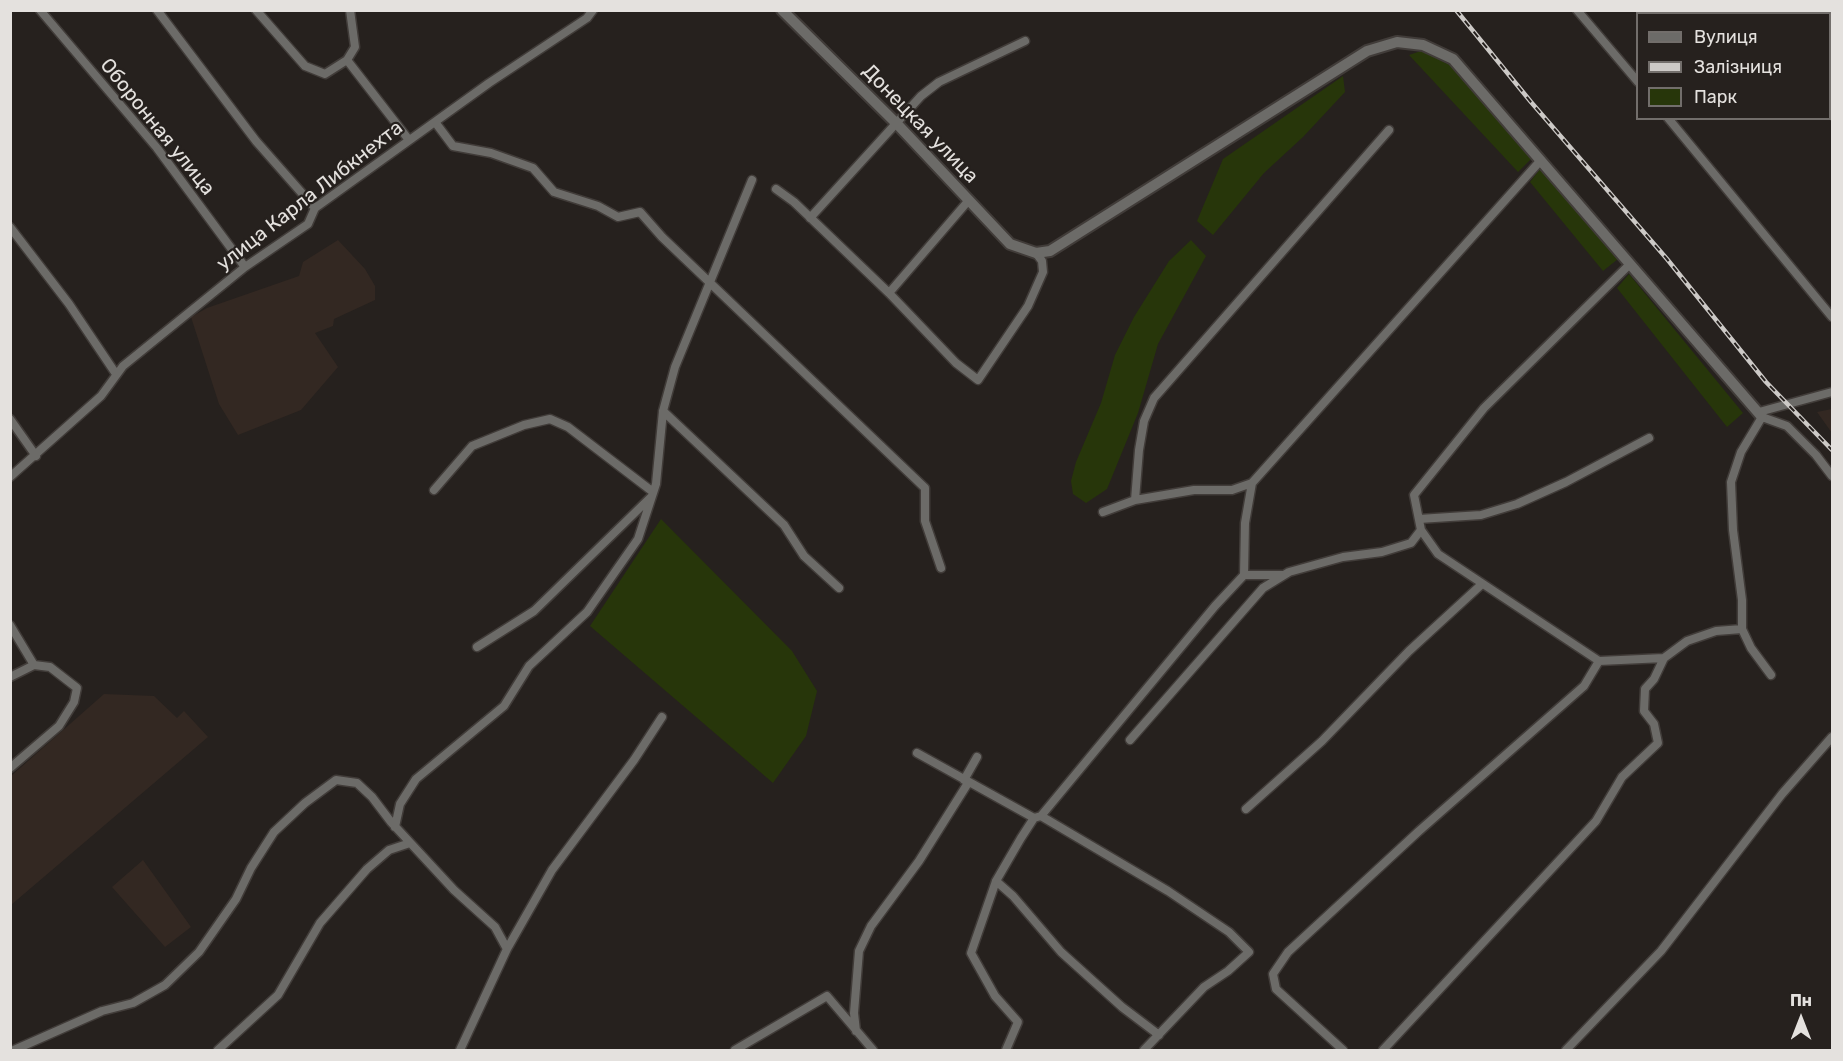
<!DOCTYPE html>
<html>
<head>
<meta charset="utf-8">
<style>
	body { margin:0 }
	#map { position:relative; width:1843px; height:1061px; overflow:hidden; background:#26211e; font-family:Rubik,sans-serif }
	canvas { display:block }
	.frame { position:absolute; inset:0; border:12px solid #e4e1de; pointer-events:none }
	.legend { position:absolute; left:1636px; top:12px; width:195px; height:108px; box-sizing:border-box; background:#26211e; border:2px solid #726e6b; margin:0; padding:8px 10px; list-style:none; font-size:18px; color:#e4e1de }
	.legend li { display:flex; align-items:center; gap:12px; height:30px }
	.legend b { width:30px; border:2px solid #726e6b }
	.north { position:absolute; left:1771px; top:989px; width:60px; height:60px; -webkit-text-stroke:4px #26211e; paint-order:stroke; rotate:0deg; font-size:16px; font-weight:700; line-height:24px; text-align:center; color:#e4e1de }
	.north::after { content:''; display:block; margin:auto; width:21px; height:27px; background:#e4e1de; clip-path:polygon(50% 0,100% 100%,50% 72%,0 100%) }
</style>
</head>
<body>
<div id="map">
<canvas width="1843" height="1061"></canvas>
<div class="frame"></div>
<ul class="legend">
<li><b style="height:8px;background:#6c6b68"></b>Вулиця</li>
<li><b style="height:8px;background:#ccc9c6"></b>Залізниця</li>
<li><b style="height:16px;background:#27360a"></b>Парк</li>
</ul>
<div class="north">Пн</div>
</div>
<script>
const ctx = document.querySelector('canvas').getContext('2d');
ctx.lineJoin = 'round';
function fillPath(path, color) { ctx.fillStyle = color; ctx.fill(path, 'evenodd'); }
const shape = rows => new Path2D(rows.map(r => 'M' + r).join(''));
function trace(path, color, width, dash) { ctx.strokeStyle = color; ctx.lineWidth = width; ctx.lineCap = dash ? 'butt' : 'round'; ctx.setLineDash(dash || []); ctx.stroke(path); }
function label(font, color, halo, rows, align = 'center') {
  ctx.font = font + ' Rubik,sans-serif'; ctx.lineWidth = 4.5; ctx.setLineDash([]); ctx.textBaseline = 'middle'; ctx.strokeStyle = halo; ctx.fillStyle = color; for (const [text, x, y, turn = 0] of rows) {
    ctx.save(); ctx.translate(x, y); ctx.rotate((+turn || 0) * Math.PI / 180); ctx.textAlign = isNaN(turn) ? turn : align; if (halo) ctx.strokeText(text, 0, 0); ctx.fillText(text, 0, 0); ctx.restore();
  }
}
const built = shape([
	[338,240,365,269,375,286,375,300,334,319,333,326,315,333,338,367,301,410,238,435,219,404,191,317,207,308,299,276,303,262],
	[1832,409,1832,433,1817,412],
	[104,694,154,696,177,718,184,711,208,737,11,905,11,776],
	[143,860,191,927,165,947,112,887]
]);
const green = shape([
	[1421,51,1450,65,1531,159,1518,172,1409,55],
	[1343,76,1345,92,1303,137,1264,173,1213,235,1197,221,1223,159],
	[1540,169,1618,259,1603,271,1530,182],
	[1191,240,1206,256,1158,344,1138,413,1107,489,1086,503,1073,494,1071,481,1076,462,1101,403,1115,355,1134,317,1169,261],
	[1629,274,1743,413,1727,427,1617,288],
	[661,519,792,651,817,691,806,736,773,783,590,626]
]);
const minor = shape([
	[40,10,157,148,245,267],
	[157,10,256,141,315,208],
	[256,10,305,66,325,74,347,60,409,140],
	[1577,10,1638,82],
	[1772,10,1773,14],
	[347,60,355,47,350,10],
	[1830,109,1832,115],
	[1668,118,1832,317],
	[435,122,453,146,491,153,533,168,554,192,598,206,618,217,640,212,662,237,925,488,925,521,941,568],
	[776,189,794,202,889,293,956,363,978,380,1028,306,1043,272,1042,261,1036,253],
	[810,218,921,96,939,82,1025,41],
	[10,227,69,304,116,374],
	[889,293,969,200],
	[663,411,784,525,804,556,839,588],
	[1759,412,1832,392],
	[10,419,36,456],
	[10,477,101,396,123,366,245,267,308,224,315,208,489,83,587,18,593,10],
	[434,490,472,446,524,425,550,419,568,427,653,492],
	[1135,500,1139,450,1144,421,1154,398,1389,130],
	[1103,512,1135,500,1194,490,1232,490,1252,483],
	[1419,519,1481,515,1517,504,1566,482,1649,438],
	[1421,530,1438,554,1599,661],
	[1244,575,1245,523,1252,483,1541,160],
	[10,625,34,665],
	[477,647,534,611,651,497],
	[1664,658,1687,641,1716,631,1742,629],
	[1771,675,1751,648,1742,629,1742,600,1733,530,1731,482,1741,452,1762,417,1787,426,1816,455,1832,476],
	[10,677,34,665,50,667,77,688,74,702,59,726,10,768],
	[1130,740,1263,588,1289,572,1343,557,1382,552,1411,543,1421,530,1414,495,1484,408,1630,264],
	[917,753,1034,818],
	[964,780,977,757],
	[1246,809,1322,741,1409,651,1482,584],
	[1041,816,1168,891,1229,932,1249,952,1228,971,1204,987,1144,1050],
	[395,827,400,804,416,779,504,706,529,666,587,612,638,539,656,484,663,411,675,367,752,180],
	[996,881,1013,896,1061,952,1122,1007,1159,1035],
	[507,949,552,870,634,760,662,717],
	[856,1031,854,1013,859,951,871,926,919,861,968,783],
	[14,1050,102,1011,133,1003,165,985,199,952,236,899,251,868,274,832,305,803,336,780,357,783,372,797,391,822,454,890,495,927,507,949,460,1050],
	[218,1050,278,995,320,923,367,869,389,850,410,843],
	[735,1050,827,996,873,1050],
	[1006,1050,1018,1022,995,996,971,953,996,881,1021,838,1034,818,1041,816,1215,606,1244,575,1283,575],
	[1343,1050,1276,989,1273,974,1288,952,1419,831,1584,686,1599,661,1664,658,1654,679,1645,689,1644,711,1654,724,1658,743,1622,777,1596,821,1383,1050],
	[1566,1050,1661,951,1782,794,1832,737]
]);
const tertiary = shape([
	[782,10,899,126,1010,244,1036,253,1050,251,1367,51,1397,42,1423,45,1453,59,1762,417]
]);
const rail = shape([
	[1456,10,1531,102,1667,259,1766,382,1832,450]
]);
const streetNames = [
	["Донецкая улица",920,124,46],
	["Оборонная улица",157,127,51],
	["улица Карла Либкнехта",310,196,-38]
];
fillPath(built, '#332822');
fillPath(green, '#27360a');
trace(minor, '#413c39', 11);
trace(tertiary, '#413c39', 14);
trace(minor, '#6c6b68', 8);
trace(tertiary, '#6c6b68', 10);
trace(rail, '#ccc9c6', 4.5);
trace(rail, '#26211e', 2, [7]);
label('20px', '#e4e1de', '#26211e', streetNames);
</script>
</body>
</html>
